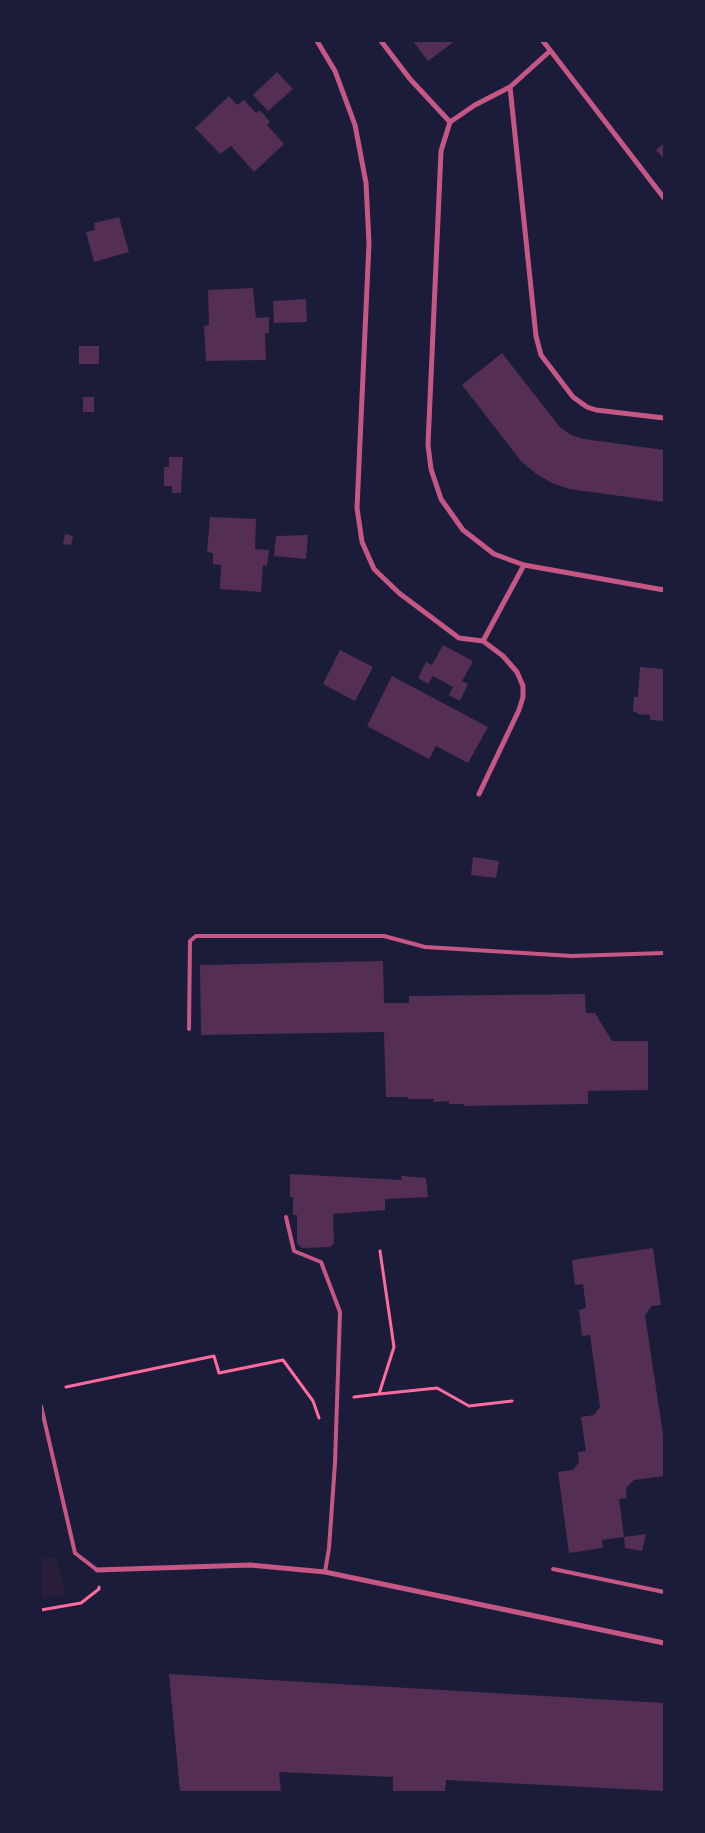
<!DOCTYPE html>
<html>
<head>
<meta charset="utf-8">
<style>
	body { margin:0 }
	#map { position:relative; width:705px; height:1833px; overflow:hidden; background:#1b1b3a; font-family:"Varela Round",sans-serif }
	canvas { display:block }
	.frame { position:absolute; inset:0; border:42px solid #1b1b3a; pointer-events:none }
</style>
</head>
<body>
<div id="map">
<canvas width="705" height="1833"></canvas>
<div class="frame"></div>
</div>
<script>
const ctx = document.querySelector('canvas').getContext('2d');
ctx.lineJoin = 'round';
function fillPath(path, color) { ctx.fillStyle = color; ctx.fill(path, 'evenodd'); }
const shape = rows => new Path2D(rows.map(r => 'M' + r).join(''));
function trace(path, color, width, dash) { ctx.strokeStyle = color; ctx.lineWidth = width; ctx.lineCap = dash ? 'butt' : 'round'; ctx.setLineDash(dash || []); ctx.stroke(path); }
const green = shape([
	[55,1557,66,1594,41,1599,41,1559]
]);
const building = shape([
	[413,41,455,41,428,61],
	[277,72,293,89,268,111,253,95],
	[229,96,237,105,244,100,256,113,260,110,270,122,267,125,284,144,254,172,231,146,220,154,195,128],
	[664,143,664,159,656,150],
	[119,217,129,252,94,262,86,232,95,230,94,223],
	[253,288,256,318,269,317,269,333,265,333,266,360,206,361,204,326,209,325,208,290],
	[306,299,307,322,274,323,273,301],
	[79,346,99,346,99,364,79,364],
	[502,353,552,417,560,427,571,435,584,439,664,450,664,502,569,489,552,483,535,473,521,461,462,385],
	[83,397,94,397,94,412,83,412],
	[169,457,183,457,181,493,172,493,172,486,164,486,164,467,169,467],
	[210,517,256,519,255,549,269,550,267,566,263,565,261,592,220,589,221,565,213,564,213,553,207,552],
	[65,534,73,536,71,545,63,544],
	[308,535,306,559,274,556,276,536],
	[443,645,473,661,462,681,468,684,460,701,449,695,453,687,433,676,428,684,418,678,426,662,432,665],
	[340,650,373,667,355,701,323,684],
	[640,667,664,669,664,721,650,720,650,715,637,714,637,712,633,712,634,697,638,697],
	[392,676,488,727,468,763,436,746,429,759,367,726],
	[473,857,499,861,496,878,471,875],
	[383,961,384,1003,409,1003,409,996,585,994,586,1013,595,1013,612,1041,648,1041,648,1090,588,1091,588,1104,464,1106,464,1104,449,1104,449,1101,434,1102,434,1099,409,1099,408,1097,386,1097,384,1032,201,1035,200,965],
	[290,1174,402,1180,401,1176,426,1178,428,1197,385,1199,385,1210,333,1214,334,1243,330,1247,302,1248,297,1243,297,1215,293,1215,293,1197,290,1197],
	[653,1248,661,1305,652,1306,645,1315,664,1441,664,1476,634,1480,626,1488,627,1498,619,1499,624,1537,646,1534,642,1551,625,1548,624,1537,602,1540,603,1548,569,1553,558,1472,573,1470,579,1462,578,1452,586,1451,581,1417,594,1415,600,1407,590,1335,582,1336,579,1310,586,1308,583,1284,575,1285,572,1260],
	[169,1674,664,1703,664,1791,446,1780,445,1792,393,1792,393,1777,279,1772,281,1792,180,1792]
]);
const path = shape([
	[66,1387,214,1356,219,1373,283,1360,313,1401,319,1418],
	[379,1394,437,1388,469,1406,512,1401],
	[354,1397,379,1394,394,1347,380,1251],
	[41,1610,81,1603,99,1589,99,1587]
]);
const service = shape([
	[189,1029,190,941,196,936,384,936,425,947,572,956,664,953],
	[286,1217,294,1251,321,1262,340,1312,335,1463,329,1548,325,1572],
	[41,1406,75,1553,97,1570],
	[553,1569,664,1592]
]);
const minor = shape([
	[317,41,335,71,355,125,366,183,369,243,357,508,362,542,374,569,399,593,459,638,483,641,524,565],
	[381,41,410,79,450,122],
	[543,41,664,198],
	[550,51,510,87,475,105,450,122,441,151,428,445,431,469,441,499,463,530,494,554,524,565,664,590],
	[510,87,536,336,541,355,573,397,587,407,596,410,664,418],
	[479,794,519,710,523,697,523,686,517,672,503,656,483,641],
	[97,1570,250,1565,325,1572,664,1643]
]);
fillPath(green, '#2a1e3b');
fillPath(building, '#542f53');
trace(path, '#ff6b9d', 3);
trace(service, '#c65784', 4);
trace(minor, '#c65784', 5);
</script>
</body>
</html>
